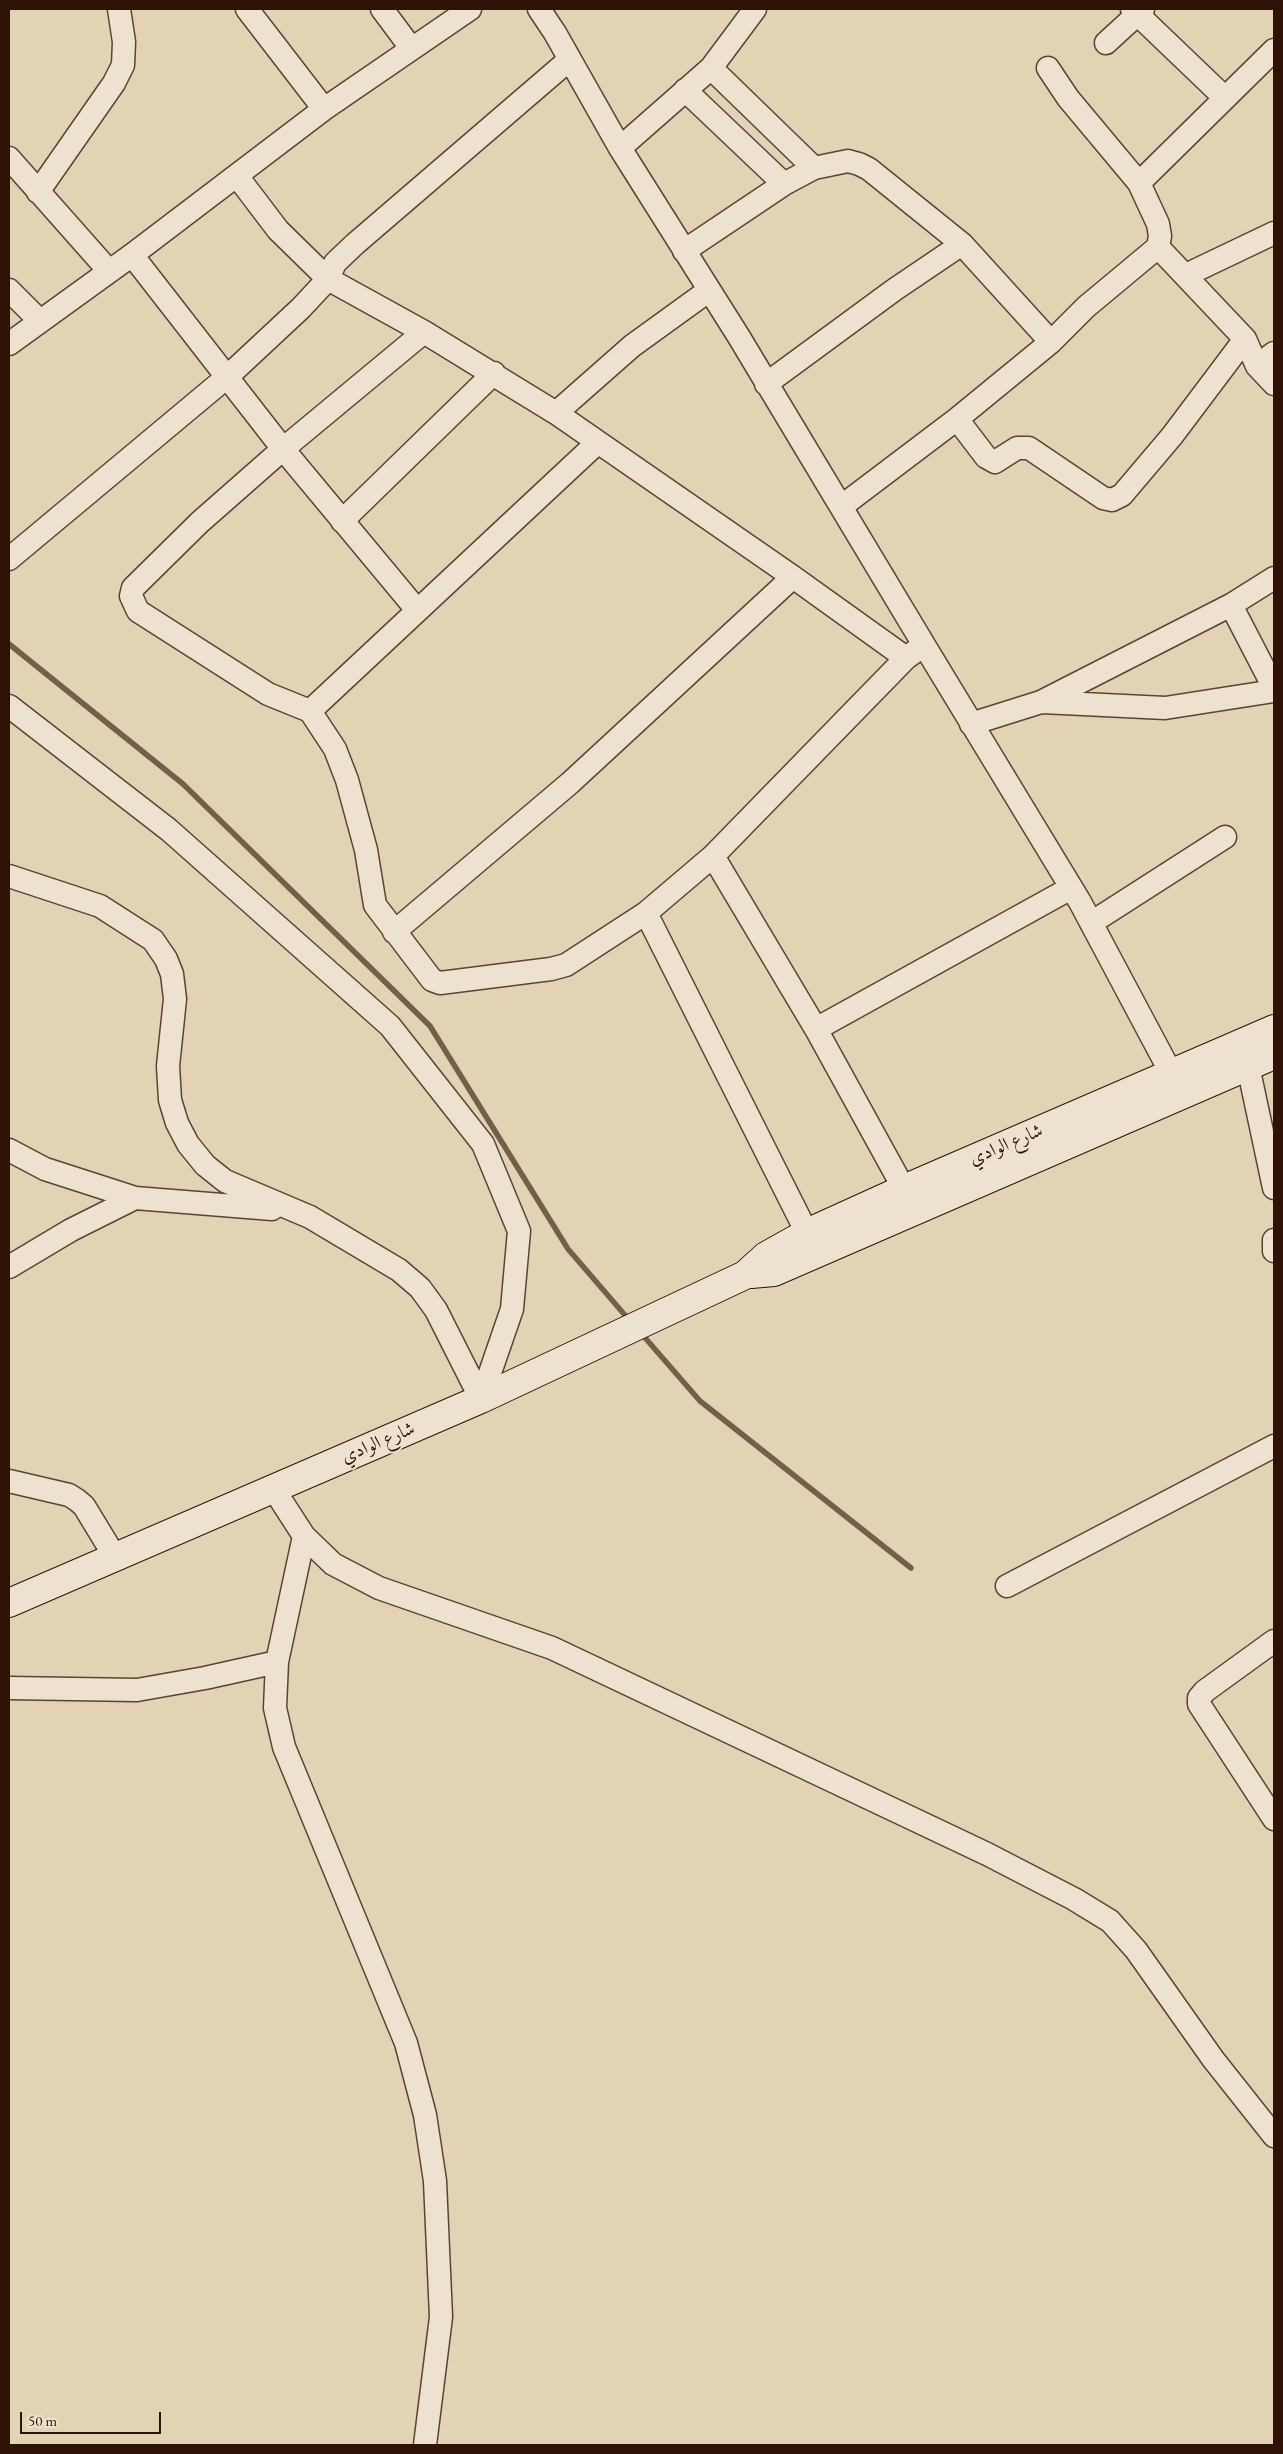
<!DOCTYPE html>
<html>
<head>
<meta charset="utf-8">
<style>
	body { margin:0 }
	#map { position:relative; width:1283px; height:2454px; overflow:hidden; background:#e2d3b5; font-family:"EB Garamond",serif }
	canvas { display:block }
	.frame { position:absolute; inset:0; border:10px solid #2f1206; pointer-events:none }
	.scale { position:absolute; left:20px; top:2412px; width:141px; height:22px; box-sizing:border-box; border:2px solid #2f1206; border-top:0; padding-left:6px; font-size:15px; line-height:18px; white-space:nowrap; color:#2f1206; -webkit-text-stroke:4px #ece2cf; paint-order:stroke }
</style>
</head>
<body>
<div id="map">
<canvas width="1283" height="2454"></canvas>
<div class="frame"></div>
<div class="scale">50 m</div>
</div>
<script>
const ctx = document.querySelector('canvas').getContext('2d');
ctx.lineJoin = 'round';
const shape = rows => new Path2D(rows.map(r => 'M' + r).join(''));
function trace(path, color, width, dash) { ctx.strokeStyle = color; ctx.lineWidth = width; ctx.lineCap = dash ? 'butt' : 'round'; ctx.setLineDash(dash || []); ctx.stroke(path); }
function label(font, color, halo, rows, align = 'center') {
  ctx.font = font + ' "EB Garamond",Amiri,serif'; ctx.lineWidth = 4; ctx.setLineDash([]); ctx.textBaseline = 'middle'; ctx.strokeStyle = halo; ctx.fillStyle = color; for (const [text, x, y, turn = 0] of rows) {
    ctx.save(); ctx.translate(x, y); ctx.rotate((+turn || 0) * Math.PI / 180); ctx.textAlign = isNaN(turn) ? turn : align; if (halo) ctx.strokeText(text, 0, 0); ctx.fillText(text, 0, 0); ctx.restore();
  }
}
const stream = shape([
	[9,644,183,784,430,1026,568,1249,630,1321],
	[640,1332,700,1401,911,1568]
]);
const minor = shape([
	[247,9,324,109],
	[382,9,411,48],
	[539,9,555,33,620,148,739,337,924,645],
	[1132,9,1225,98],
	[1106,43,1143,9],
	[711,68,755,9],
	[1048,68,1068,98,1139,183,1158,224,1160,236,1158,247,1245,339,1257,366,1274,384],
	[685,90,784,184],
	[620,148,711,68,814,168,848,161,859,164,869,169,962,244,1051,342],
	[9,158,109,271],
	[237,176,278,230,328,279,424,332,556,413,793,577,906,658,924,645,1080,902,1171,1073],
	[1139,183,1274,50],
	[38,192,114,83,123,65,124,42,119,9],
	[684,251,784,184,814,168],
	[132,255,283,449,417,610],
	[1186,275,1274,233],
	[9,290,40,321],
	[424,332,283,449,200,522,133,588,131,596,138,611,268,694,310,711,335,749,347,780,366,850,375,905,432,980,440,983,551,969,566,965,646,913,713,856,906,658],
	[9,344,132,255,324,109,470,9],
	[1257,366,1274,353],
	[766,384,894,290,962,244],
	[556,413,632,346,708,291],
	[957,419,986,457,995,462,1017,448,1029,448,1103,498,1112,500,1122,495,1172,436,1245,339],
	[842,506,957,419,1051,342,1086,307,1158,247],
	[342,521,494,373],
	[9,559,227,377,301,308,328,279,335,263,355,244,569,60],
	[1231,605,1274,688],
	[1042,702,1165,708,1274,691],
	[9,706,169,830,390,1026,483,1144,519,1231,512,1309,481,1399],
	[310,711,597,443],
	[971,724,1041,702,1231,605,1274,578],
	[713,856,816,1029,904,1189],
	[9,876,100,906,153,940,166,959,172,974,175,999,168,1066,170,1100,177,1123,188,1144,205,1165,225,1181,310,1217,399,1270,420,1288,436,1310,481,1399],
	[646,913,807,1233],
	[1091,923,1225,837],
	[394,932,570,783,793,577],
	[816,1029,1071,888],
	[1248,1066,1274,1188],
	[9,1150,45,1169,135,1198,272,1209],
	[1274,1240,1274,1251],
	[9,1267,71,1230,135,1198],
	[9,1481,69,1495,77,1500,84,1506,115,1557],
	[273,1488,304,1536,333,1564,379,1588,552,1648,987,1854,1074,1899,1110,1921,1136,1950,1213,2059,1274,2136],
	[304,1536,277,1662,275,1708,284,1747,406,2043,425,2115,435,2181,441,2317,425,2445],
	[1007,1586,1274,1446],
	[1274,1641,1205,1691,1199,1698,1199,1704,1274,1819],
	[9,1688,137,1690,205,1678,277,1662]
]);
const secondary = shape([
	[751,1274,774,1272,1274,1055],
	[9,1603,481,1399,745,1275,766,1256,807,1233,904,1189,1274,1029]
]);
const streetNames = [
	["شارع الوادي",1006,1145,-23],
	["شارع الوادي",378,1443,-23]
];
trace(stream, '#765e4c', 5.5);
trace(minor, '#5c4232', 25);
trace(secondary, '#2f1206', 30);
trace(minor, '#ece2cf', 22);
trace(secondary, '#ece2cf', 28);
label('19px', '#2f1206', '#ece2cf', streetNames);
</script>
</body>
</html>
